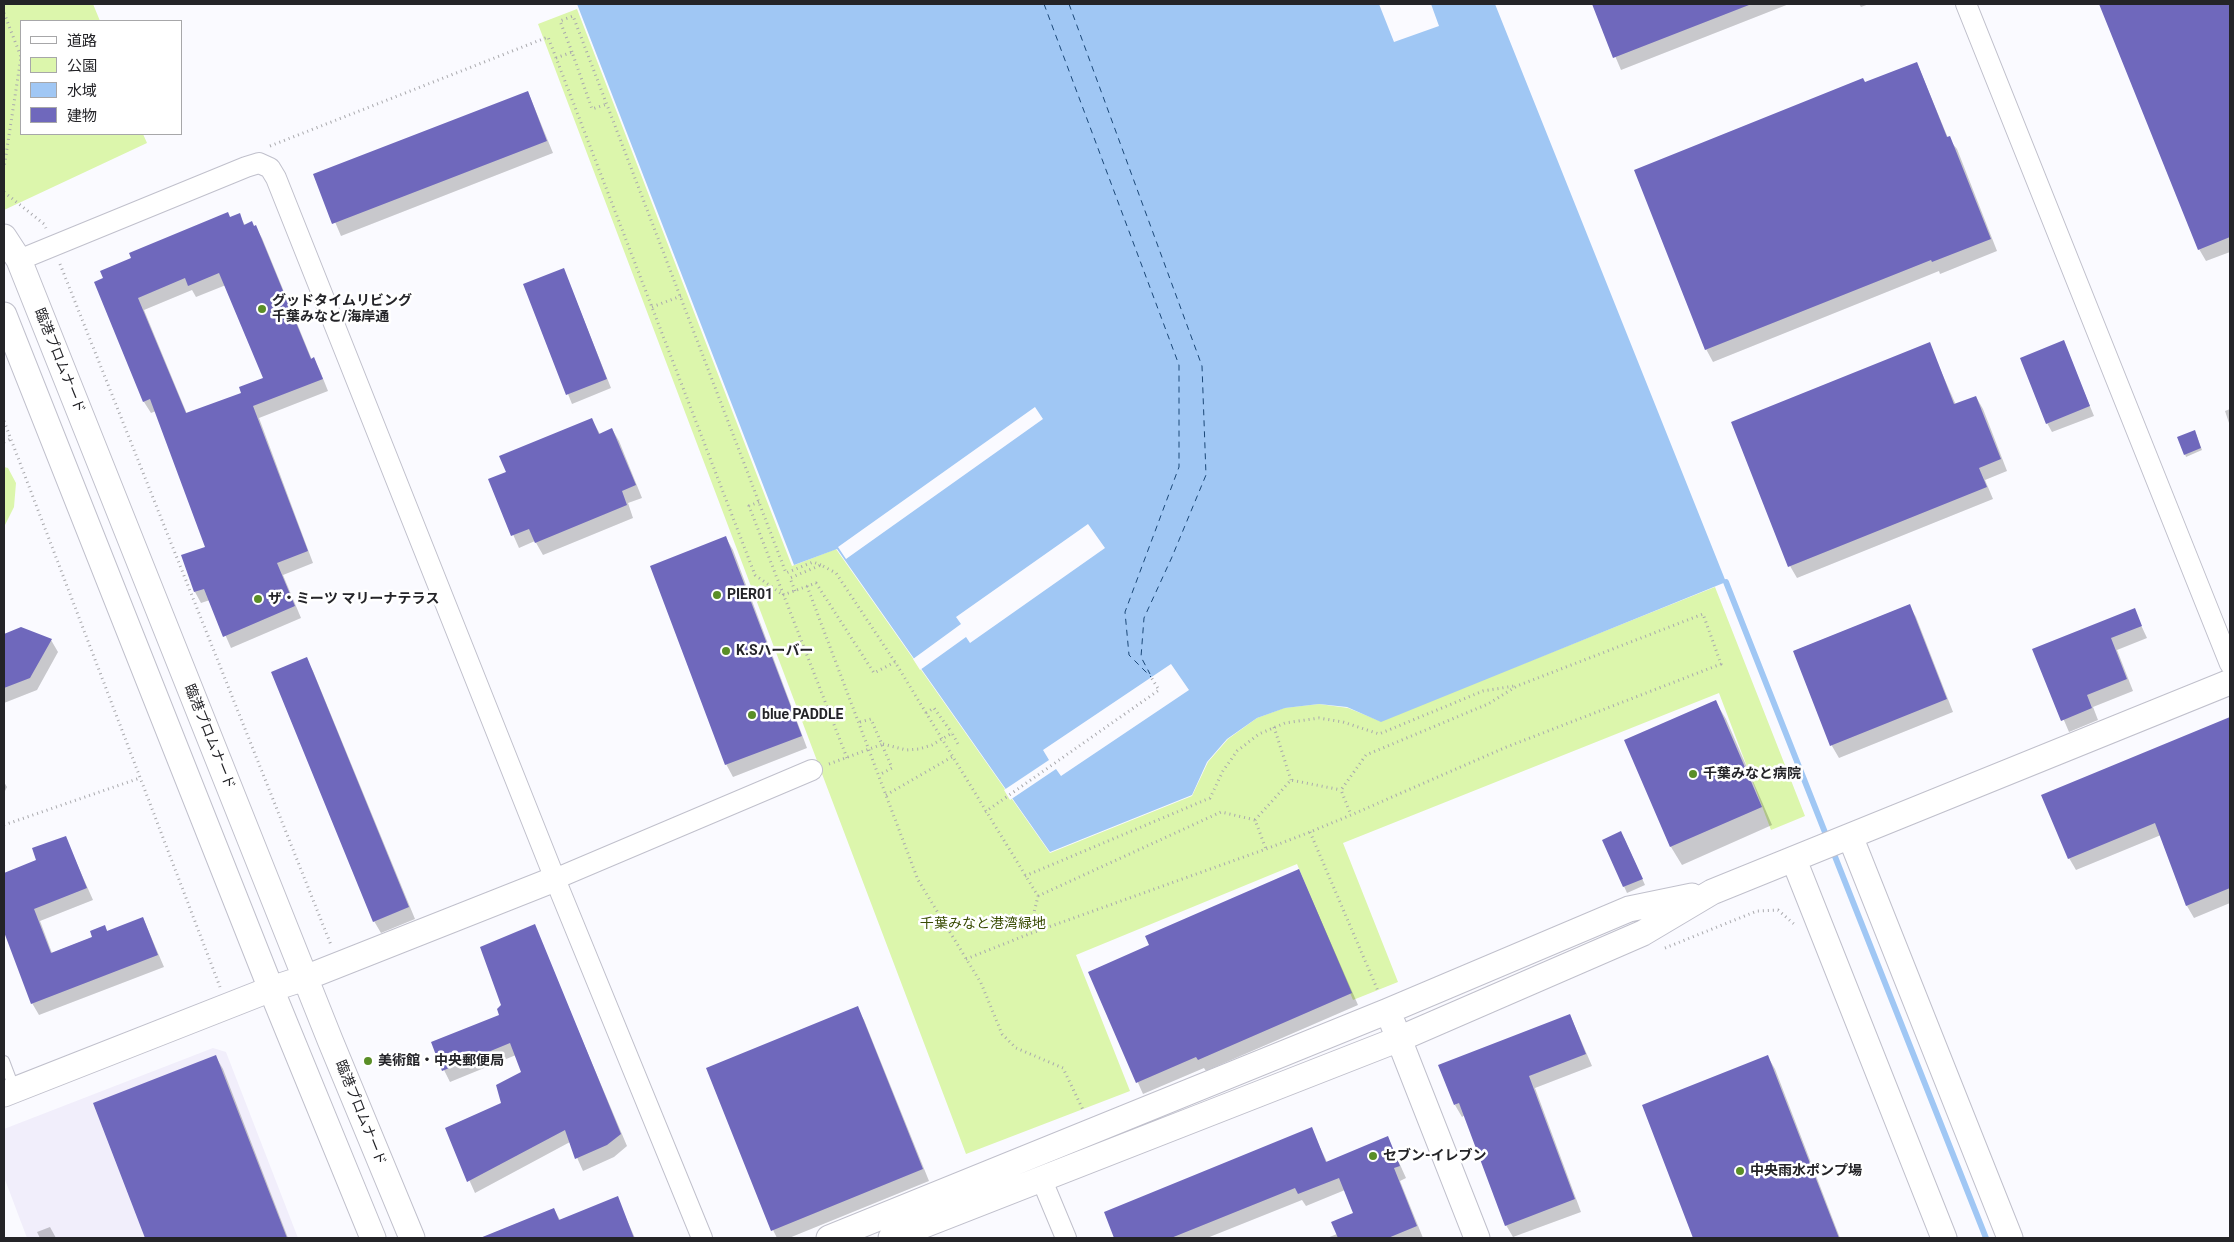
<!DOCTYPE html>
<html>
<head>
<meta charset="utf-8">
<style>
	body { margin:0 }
	#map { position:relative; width:2234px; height:1242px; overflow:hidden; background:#fafaff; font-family:Roboto,"Noto Sans JP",sans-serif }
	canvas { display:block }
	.frame { position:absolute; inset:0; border:5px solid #242428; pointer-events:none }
	.legend { position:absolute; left:20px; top:20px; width:162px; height:115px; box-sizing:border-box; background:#fff; border:1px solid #a7a7a9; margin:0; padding:6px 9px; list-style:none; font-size:15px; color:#242428 }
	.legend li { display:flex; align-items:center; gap:10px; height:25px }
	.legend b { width:25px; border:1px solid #a7a7a9 }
</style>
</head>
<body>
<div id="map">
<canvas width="2234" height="1242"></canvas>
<div class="frame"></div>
<ul class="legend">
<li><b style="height:6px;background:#fff"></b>道路</li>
<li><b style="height:14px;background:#dcf6ac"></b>公園</li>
<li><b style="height:14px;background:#a0c7f4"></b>水域</li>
<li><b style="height:14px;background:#6f68bc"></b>建物</li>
</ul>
</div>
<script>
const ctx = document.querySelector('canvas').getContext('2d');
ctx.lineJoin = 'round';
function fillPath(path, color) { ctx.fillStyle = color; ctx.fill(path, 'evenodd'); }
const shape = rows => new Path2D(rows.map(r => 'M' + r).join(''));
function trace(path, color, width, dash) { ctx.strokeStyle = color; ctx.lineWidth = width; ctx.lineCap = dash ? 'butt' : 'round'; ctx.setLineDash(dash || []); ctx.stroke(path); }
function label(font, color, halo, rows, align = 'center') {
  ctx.font = font + ' Roboto,"Noto Sans JP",sans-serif'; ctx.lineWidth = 5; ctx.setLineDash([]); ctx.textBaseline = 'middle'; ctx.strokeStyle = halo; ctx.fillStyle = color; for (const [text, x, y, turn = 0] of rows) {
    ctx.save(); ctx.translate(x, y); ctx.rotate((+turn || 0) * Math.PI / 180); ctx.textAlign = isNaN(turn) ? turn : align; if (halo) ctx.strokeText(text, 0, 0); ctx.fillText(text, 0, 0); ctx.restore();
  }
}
const commercial = shape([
	[213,1048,226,1052,298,1238,27,1238,4,1177,4,1129]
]);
const green = shape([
	[4,4,93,4,100,21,21,21,21,134,143,134,147,143,4,210],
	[577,9,792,566,836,549,1050,853,1192,796,1208,762,1228,739,1257,718,1284,708,1319,704,1348,708,1380,721,1715,587,1805,816,1771,830,1719,693,1343,843,1398,982,1353,1000,1297,864,1076,955,1130,1091,966,1154,538,24],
	[4,467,8,468,16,483,14,507,4,527]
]);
const water = shape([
	[577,4,1379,4,1394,42,1439,26,1431,4,1495,4,1726,582,1381,722,1347,707,1319,704,1285,708,1257,718,1227,739,1207,762,1192,795,1050,852,837,549,794,565]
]);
const pier = shape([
	[1035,407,1043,419,846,559,838,547],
	[1088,524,1105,548,970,643,966,637,920,670,913,659,961,624,956,617],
	[1171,664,1189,690,1061,776,1056,769,1010,800,1004,790,1049,760,1043,750]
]);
const shadow = shape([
	[1593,4,1789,4,1621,70],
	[1859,4,1869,4,1861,7],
	[2101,4,2230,4,2230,252,2206,261,2199,249],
	[1917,63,1948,138,1957,149,1997,251,1940,274,1939,271,1713,362,1706,349,1636,171],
	[528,92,553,153,341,236,315,175],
	[239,215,245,225,255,226,262,238,312,360,314,359,320,371,328,391,259,418,313,563,283,575,301,618,231,648,210,600,201,603,195,592,182,556,207,547,156,411,151,413,144,402,96,283],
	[226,285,264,379,243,393,187,414,144,310,192,290,196,297],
	[564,270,611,388,572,404,524,285],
	[2063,341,2094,416,2052,432,2047,423],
	[1929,344,1956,405,1976,397,1983,409,2007,471,1985,480,1993,499,1797,578,1790,566],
	[2230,409,2230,426,2225,411],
	[592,420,600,434,612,429,619,441,642,498,628,503,633,518,543,555,535,541,519,548,489,480,507,472],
	[2196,434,2202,450,2186,457,2185,454],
	[726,538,733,550,807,748,733,777,726,764],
	[1909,605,1916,617,1953,712,1839,758,1832,746,1794,651],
	[2134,610,2147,638,2117,650,2133,691,2093,707,2098,720,2069,732,2034,650],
	[21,629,51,640,58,652,37,690,4,703,4,635],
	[306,659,313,671,415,919,381,933,374,921],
	[1715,701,1726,719,1772,825,1682,865,1671,847,1626,741],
	[2229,719,2230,903,2194,918,2187,906,2161,835,2076,870,2069,858],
	[4,782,7,787,4,793],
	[65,837,93,900,40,921,52,953,93,937,104,926,108,932,143,918,164,967,39,1015,32,1003,4,929,4,874,38,861],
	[1624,838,1645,885,1627,893,1603,840],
	[1299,870,1358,1005,1206,1071,1204,1068,1143,1094,1089,972,1150,946],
	[534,926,627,1146,614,1157,583,1171,570,1142,475,1193,446,1128,503,1103,523,1072,516,1055,450,1082,444,1070,501,1016,502,1005],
	[857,1008,864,1020,929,1181,789,1238,777,1238,773,1230],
	[1570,1015,1592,1066,1535,1088,1581,1212,1513,1237,1506,1225,1465,1115,1462,1117,1455,1105],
	[216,1057,223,1069,288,1238,146,1238,94,1104],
	[1768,1057,1775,1069,1840,1238,1695,1238,1644,1105],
	[1311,1129,1327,1162,1388,1138,1406,1178,1400,1181,1423,1238,1327,1238,1337,1234,1354,1214,1345,1190,1306,1206,1302,1200,1207,1238,1116,1238,1106,1213],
	[617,1198,635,1238,481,1238,554,1209,560,1220],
	[50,1227,56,1238,40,1238,37,1232]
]);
const stream = shape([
	[1726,582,1828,840],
	[1832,849,1986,1238]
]);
const ferry = shape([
	[1044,4,1179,365,1179,467,1125,612,1129,655,1151,677],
	[1069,4,1202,366,1206,475,1172,557,1144,618,1141,657,1150,674]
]);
const building = shape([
	[1592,4,1749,4,1749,5,1613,58],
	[2099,4,2230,4,2230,237,2198,250],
	[1917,62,1947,137,1950,136,1991,239,1932,262,1931,260,1705,350,1634,170,1863,78,1865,82],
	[528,91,547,141,332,224,313,174],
	[228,212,230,217,240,213,244,225,252,221,254,226,256,225,311,359,314,357,323,379,253,406,308,551,277,563,295,606,223,637,204,589,194,592,181,555,205,547,150,399,143,402,94,282,103,278,100,271,131,258,129,253],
	[219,273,263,378,239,387,241,393,186,413,138,298,185,278,188,286],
	[564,268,607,379,566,395,523,284],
	[2064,340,2090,406,2046,424,2020,358],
	[1930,342,1954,404,1976,396,2001,459,1979,468,1987,487,1788,567,1731,422],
	[592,418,599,434,612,428,636,485,622,491,627,505,535,543,529,529,511,536,488,479,506,472,499,456],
	[2195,430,2201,448,2184,455,2177,437],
	[726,536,802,736,725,765,650,566],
	[1910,604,1947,699,1830,746,1793,651],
	[2135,608,2142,626,2111,638,2127,679,2087,695,2092,708,2061,721,2032,649],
	[21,627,52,639,30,678,4,688,4,634],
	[307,657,409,907,373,922,271,672],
	[1716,700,1762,807,1670,847,1624,740],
	[2230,717,2230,888,2186,906,2155,823,2068,859,2041,795],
	[1621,831,1643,879,1623,887,1602,840],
	[66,836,87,888,34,909,51,953,92,937,90,931,105,925,107,931,143,917,158,955,31,1004,4,932,4,873,36,860,32,848],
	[1299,869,1352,993,1198,1060,1196,1057,1136,1083,1088,972,1149,945,1145,936],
	[535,924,621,1134,607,1145,575,1159,565,1130,467,1182,445,1128,501,1103,496,1085,521,1072,510,1043,442,1071,431,1042,499,1015,497,1009,501,1005,480,947],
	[858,1006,923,1169,771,1231,706,1068],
	[1570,1014,1586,1054,1529,1076,1575,1199,1505,1226,1459,1103,1454,1105,1438,1065],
	[216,1055,287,1238,145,1238,93,1103],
	[1768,1055,1839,1238,1693,1238,1642,1105],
	[1312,1127,1326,1162,1388,1136,1400,1166,1394,1168,1417,1226,1388,1238,1338,1238,1331,1222,1353,1213,1339,1178,1298,1194,1295,1188,1171,1238,1114,1238,1104,1212],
	[618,1196,634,1238,480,1238,554,1208,559,1220]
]);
const path = shape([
	[4,13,21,57,4,168],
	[572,52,560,21,573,16,786,573,813,562,821,565],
	[556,58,572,52,592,109,607,104],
	[270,146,548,37,755,575,783,595],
	[4,192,44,224,46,228],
	[60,264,331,945],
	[652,307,681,296],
	[4,421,220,987],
	[4,442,11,439],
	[759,502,749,506,847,758],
	[807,586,918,880,981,983,1002,1034,1016,1048,1063,1068,1084,1112],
	[795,591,790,578,821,565,836,573,895,662,1038,896,1029,934],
	[783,595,816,583,874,673,895,662],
	[926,713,934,708,952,733],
	[860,722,871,719,892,768,879,775],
	[1274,727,1291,780],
	[829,764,883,744],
	[886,795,952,757],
	[985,812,1159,690,1151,677],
	[1255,820,1291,780,1341,790],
	[4,825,140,778],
	[1310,832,1378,991],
	[1025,876,1210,798,1223,771,1237,751,1259,734,1285,723,1319,718,1343,722,1379,734,1483,691,1514,686],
	[1038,896,1221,812,1255,820,1266,849],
	[1665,948,1757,911,1778,910,1794,924],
	[966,959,1029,934,1266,849,1310,832,1351,815,1504,748,1721,664,1703,614,1517,686,1488,704,1366,755,1341,790,1351,815]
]);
const service = shape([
	[4,1061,15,1090]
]);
const minor = shape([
	[1966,4,2230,664],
	[19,260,246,167,259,163,270,168,276,178,555,879,702,1238],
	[555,879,812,770],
	[1041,1178,1066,1238]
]);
const tertiary = shape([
	[4,237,19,260,330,1040,412,1238],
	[4,315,271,989,373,1238],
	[1850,836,2010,1238],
	[1794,860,1944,1238],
	[1393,1024,1477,1238],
	[4,1094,271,989,305,978,555,879],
	[829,1238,1388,1011,1629,909,1692,896],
	[891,1238,1399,1039,1643,933,1712,892,2230,682]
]);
const pathBridge = shape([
	[883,744,906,750,919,749,932,745,952,733,958,744]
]);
const markers = [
	[262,309,5,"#5a8e27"],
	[717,595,5,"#5a8e27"],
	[258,599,5,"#5a8e27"],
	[726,651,5,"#5a8e27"],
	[752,715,5,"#5a8e27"],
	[1693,774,5,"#5a8e27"],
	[368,1061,5,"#5a8e27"],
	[1373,1156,5,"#5a8e27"],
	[1740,1171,5,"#5a8e27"]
];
const poiNames = [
	["グッドタイムリビング",272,301],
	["千葉みなと/海岸通",272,317],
	["PIER01",727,595],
	["ザ・ミーツ マリーナテラス",268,599],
	["K.Sハーバー",736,651],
	["blue PADDLE",762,715],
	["千葉みなと病院",1703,774],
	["美術館・中央郵便局",378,1061],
	["セブン-イレブン",1383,1156],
	["中央雨水ポンプ場",1750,1171]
];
const streetNames = [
	["臨港プロムナード",59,361,68],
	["臨港プロムナード",209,737,68],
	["臨港プロムナード",360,1113,68]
];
const parkNames = [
	["千葉みなと港湾緑地",983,924]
];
fillPath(commercial, '#f1eefb');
fillPath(green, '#dcf6ac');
fillPath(water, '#a0c7f4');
fillPath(pier, '#fafaff');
fillPath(shadow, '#0003');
trace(stream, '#a0c7f4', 6);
trace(ferry, '#1b4878', 1, [6, 5]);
fillPath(building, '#6f68bc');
trace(service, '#c0c0cc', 12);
trace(minor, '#c0c0cc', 22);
trace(tertiary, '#c0c0cc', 27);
trace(path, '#a9a9ad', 3, [1, 4]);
trace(service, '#fff', 10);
trace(minor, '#fff', 20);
trace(tertiary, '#fff', 25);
trace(pathBridge, '#a9a9ad', 3, [1, 4]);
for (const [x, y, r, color] of markers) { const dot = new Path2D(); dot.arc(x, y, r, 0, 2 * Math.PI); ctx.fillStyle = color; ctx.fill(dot); trace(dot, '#fff', 2); }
label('bold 14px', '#242428', '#fff', poiNames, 'left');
label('14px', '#242428', '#fff', streetNames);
label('14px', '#394b02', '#fff', parkNames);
</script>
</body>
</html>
